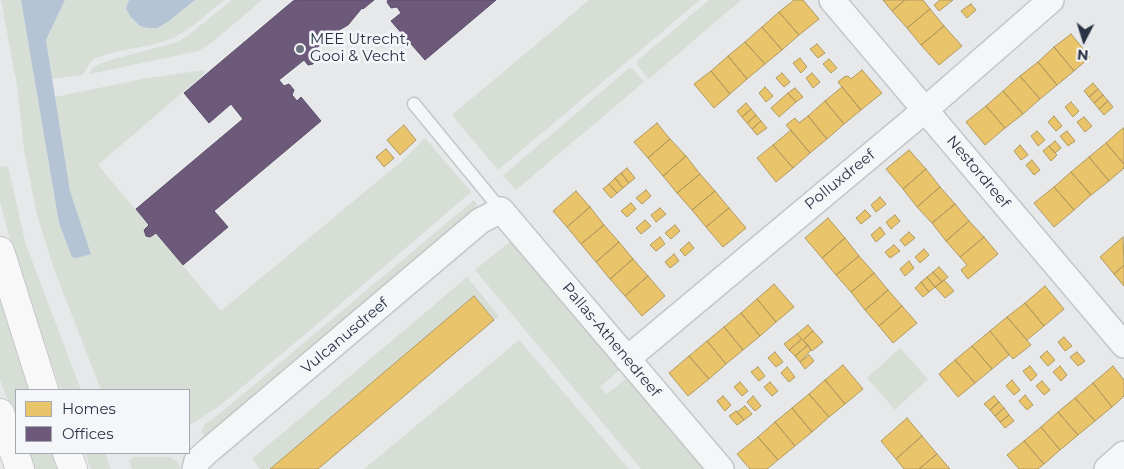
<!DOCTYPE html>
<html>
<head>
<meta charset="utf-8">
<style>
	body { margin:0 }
	#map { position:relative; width:1124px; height:469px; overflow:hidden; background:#e6e8ea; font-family:Montserrat,sans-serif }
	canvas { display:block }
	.legend { position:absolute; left:15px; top:389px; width:175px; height:65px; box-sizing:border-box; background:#f4f6f9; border:1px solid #a4a8b1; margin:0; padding:6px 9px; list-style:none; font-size:15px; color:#2b3445 }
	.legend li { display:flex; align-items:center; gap:10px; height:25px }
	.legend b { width:25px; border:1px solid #a4a8b1 }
	.north { position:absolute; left:1059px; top:15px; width:50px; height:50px; -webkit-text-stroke:4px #f4f6f9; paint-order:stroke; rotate:185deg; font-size:14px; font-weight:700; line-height:20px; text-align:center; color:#2b3445 }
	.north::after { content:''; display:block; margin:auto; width:18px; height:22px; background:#2b3445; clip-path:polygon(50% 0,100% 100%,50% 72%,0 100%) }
</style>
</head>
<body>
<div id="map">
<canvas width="1124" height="469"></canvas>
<ul class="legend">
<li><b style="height:14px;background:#e9c46a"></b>Homes</li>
<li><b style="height:14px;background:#6d597a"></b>Offices</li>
</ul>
<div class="north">N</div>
</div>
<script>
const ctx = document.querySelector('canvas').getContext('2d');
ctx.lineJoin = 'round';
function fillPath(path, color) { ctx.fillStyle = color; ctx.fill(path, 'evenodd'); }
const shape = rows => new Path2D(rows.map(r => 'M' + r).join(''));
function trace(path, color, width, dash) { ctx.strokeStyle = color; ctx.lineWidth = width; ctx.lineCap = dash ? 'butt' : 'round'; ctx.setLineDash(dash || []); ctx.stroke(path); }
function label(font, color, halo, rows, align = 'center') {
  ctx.font = font + ' Montserrat,sans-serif'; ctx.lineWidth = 5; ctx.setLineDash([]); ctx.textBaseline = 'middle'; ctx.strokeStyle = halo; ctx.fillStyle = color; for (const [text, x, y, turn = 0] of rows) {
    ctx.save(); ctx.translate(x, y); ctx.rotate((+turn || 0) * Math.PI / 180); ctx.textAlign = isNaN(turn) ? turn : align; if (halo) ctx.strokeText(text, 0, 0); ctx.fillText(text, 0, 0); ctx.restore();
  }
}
const green = shape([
	[1,0,21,0,59,223,77,258,91,253,70,191,55,97,148,78,205,70,204,74,98,165,221,311,402,161,425,138,471,192,303,336,217,408,195,422,189,424,189,390,101,390,54,269,37,215,24,150,17,85],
	[65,0,129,0,126,8,169,21,195,0,224,0,194,25,173,38,156,44,114,52,93,59,82,75,52,79,46,40],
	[232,0,262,0,211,43,198,51,90,74,92,68,107,61,174,43,186,37],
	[589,0,700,0,498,170,452,115],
	[709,0,741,0,649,79,637,65,638,60],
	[629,68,633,69,644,82,516,190,503,176,505,174],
	[8,166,25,242,81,390,61,390,18,269,0,202,0,167],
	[474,200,478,206,205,438,201,430,205,424,218,415],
	[512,240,621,369,600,387,607,394,628,377,706,469,641,469,475,270],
	[467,277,499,316,495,320,474,296,269,469,260,469,252,459],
	[0,301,30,390,16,390,16,421,0,380],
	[519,340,629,469,364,469],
	[900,348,928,379,895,410,867,378],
	[28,453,54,453,60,469,35,469],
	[85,453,105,453,111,469,91,469],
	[170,457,178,462,180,469,132,469,129,460,134,457]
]);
const water = shape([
	[21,0,65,0,46,40,70,191,91,254,77,258,72,257,59,223],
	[129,0,195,0,169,21,157,28,148,28,140,26,130,16,126,8]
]);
const homes = shape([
	[794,0,803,0,819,19,799,35,779,12,794,0],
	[883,0,905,0,892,11,883,0],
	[905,0,923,0,930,9,907,28,892,11,905,0],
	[940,0,953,0,939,11,934,5,940,0],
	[971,4,976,10,967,18,961,11,971,4],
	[930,9,944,26,921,45,907,28,930,9],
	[779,12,799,35,782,50,762,27,779,12],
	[944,26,962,46,939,65,921,45,944,26],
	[762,27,782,50,765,64,745,42,762,27],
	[1071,34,1090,57,1074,71,1054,47,1071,34],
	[745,42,765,64,747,79,728,56,745,42],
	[817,44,825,53,818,58,810,49,817,44],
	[1054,47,1074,71,1057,85,1038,62,1054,47],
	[728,56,747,79,730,94,711,71,728,56],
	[800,58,807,67,801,73,793,63,800,58],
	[829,59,837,68,831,73,823,64,829,59],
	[1038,62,1057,85,1040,99,1020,76,1038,62],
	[862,70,882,93,861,110,838,82,844,77,848,76,851,79,862,70],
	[711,71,730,94,714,108,694,84,711,71],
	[782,73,790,82,784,87,776,78,782,73],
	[812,73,820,82,813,88,806,78,812,73],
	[1020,76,1040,99,1023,114,1003,91,1020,76],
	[1093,83,1098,89,1089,97,1084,91,1093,83],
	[765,87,773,96,766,102,759,93,765,87],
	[842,87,861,110,844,124,825,101,842,87],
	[795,88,803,97,796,102,788,93,795,88],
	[1098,89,1103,95,1094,103,1089,97,1098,89],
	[1003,91,1023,114,1005,128,986,106,1003,91],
	[788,93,796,102,779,117,771,108,788,93],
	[1103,95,1108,101,1099,109,1094,103,1103,95],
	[825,101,844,124,827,139,808,116,825,101],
	[1108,101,1113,107,1104,115,1099,109,1108,101],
	[1071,102,1079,111,1073,117,1065,107,1071,102],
	[746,103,751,109,742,117,737,111,746,103],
	[986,106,1005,128,985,145,966,122,986,106],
	[751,109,756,115,747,123,742,117,751,109],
	[756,115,761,121,752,129,747,123,756,115],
	[808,116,827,139,810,153,786,125,795,118,799,123,808,116],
	[1054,116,1062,126,1056,131,1048,122,1054,116],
	[1084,117,1092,126,1085,132,1077,122,1084,117],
	[761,121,767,128,757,135,752,129,761,121],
	[657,123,670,139,648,158,634,142,657,123],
	[404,125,416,140,400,155,387,140,404,125],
	[1123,128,1124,130,1124,164,1106,143,1123,128],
	[791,130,810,153,793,168,773,145,791,130],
	[1037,131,1045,140,1038,146,1031,136,1037,131],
	[1067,131,1075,141,1068,146,1060,136,1067,131],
	[670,139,686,156,663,176,648,158,670,139],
	[1055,141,1061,148,1055,153,1049,146,1055,141],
	[1106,143,1124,164,1124,168,1109,181,1089,157,1106,143],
	[773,145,793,168,776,182,757,158,773,145],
	[1020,145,1028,155,1021,160,1014,151,1020,145],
	[1049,146,1057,155,1051,161,1043,151,1049,146],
	[386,149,394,158,384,167,376,157,386,149],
	[909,150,926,169,903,189,886,169,909,150],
	[686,156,700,174,677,193,663,176,686,156],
	[1089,157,1109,181,1091,195,1071,172,1089,157],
	[1032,160,1040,170,1034,175,1026,165,1032,160],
	[627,168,635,178,629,183,621,173,627,168],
	[926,169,940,187,917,207,903,189,926,169],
	[1071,172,1091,195,1074,210,1054,187,1071,172],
	[621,173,629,183,623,188,615,178,621,173],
	[700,174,715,191,692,210,677,193,700,174],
	[615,178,623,188,617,193,609,184,615,178],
	[609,184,617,193,611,198,603,189,609,184],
	[940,187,955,204,932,223,917,207,940,187],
	[1054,187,1074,210,1054,227,1034,203,1054,187],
	[646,190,651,196,642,204,636,198,646,190],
	[576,191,590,207,567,227,553,211,576,191],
	[715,191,729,208,706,227,692,210,715,191],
	[880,197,886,204,876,212,871,205,880,197],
	[631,203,636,209,627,217,621,211,631,203],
	[955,204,969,221,946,241,932,223,955,204],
	[590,207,604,225,581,244,567,227,590,207],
	[660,208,666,214,656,222,651,215,660,208],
	[729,208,746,228,723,247,706,227,729,208],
	[865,210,871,216,861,224,856,218,865,210],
	[895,215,900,221,891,229,886,222,895,215],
	[828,218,845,238,822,258,805,238,828,218],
	[645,220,651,226,641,234,636,228,645,220],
	[969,221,984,237,960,257,946,241,969,221],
	[604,225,619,242,596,262,581,244,604,225],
	[675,225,680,231,671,239,665,233,675,225],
	[880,227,885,234,876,242,871,235,880,227],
	[909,232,915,238,905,246,900,240,909,232],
	[660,237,665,244,656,251,650,245,660,237],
	[984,237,998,254,968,279,961,270,967,265,960,257,984,237],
	[1123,237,1124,265,1114,274,1100,257,1123,237],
	[845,238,859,256,836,275,822,258,845,238],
	[619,242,633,259,610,279,596,262,619,242],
	[689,242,694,248,685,256,680,250,689,242],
	[894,245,900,251,890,258,885,252,894,245],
	[924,249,929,255,920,263,915,257,924,249],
	[674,254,679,261,670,268,665,262,674,254],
	[859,256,874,273,851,292,836,275,859,256],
	[633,259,648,276,625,296,610,279,633,259],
	[909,261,914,268,905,276,900,269,909,261],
	[1124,265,1124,286,1114,274,1124,265],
	[939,267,948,277,942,282,933,272,939,267],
	[933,272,942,282,935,287,927,277,933,272],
	[874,273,888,290,865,310,851,292,874,273],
	[648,276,665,296,642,316,625,296,648,276],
	[927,277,935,287,929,292,921,282,927,277],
	[944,280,954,291,945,298,935,287,944,280],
	[921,282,929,292,923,297,915,288,921,282],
	[774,284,794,307,776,322,757,299,774,284],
	[1045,286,1064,309,1044,326,1025,303,1045,286],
	[888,290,902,306,879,326,865,310,888,290],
	[474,296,494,320,318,469,270,469,474,296],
	[757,299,776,322,760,336,741,313,757,299],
	[1025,303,1044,326,1027,340,1007,317,1025,303],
	[902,306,917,323,893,343,879,326,902,306],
	[741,313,760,336,743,350,724,327,741,313],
	[1007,317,1031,345,1013,359,990,331,1007,317],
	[808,325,813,331,803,340,808,345,795,356,789,350,802,339,797,334,808,325],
	[724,327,743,350,726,364,707,341,724,327],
	[813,331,823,342,812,351,803,340,813,331],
	[990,331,1009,355,992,369,972,346,990,331],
	[797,334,802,339,789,350,784,344,797,334],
	[1064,337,1072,346,1065,351,1058,342,1064,337],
	[707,341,726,364,709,379,689,356,707,341],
	[808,345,811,350,800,362,795,356,808,345],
	[972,346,992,369,975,383,955,360,972,346],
	[1047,351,1055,360,1048,366,1040,357,1047,351],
	[775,352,783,362,776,367,768,358,775,352],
	[1077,352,1085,361,1078,366,1070,357,1077,352],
	[809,355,814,361,805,369,800,362,809,355],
	[689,356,709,379,688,396,669,373,689,356],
	[955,360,975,383,958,397,939,374,955,360],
	[843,365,863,389,845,404,825,380,843,365],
	[1030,366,1037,375,1031,381,1023,371,1030,366],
	[1060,366,1067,375,1061,381,1053,372,1060,366],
	[1113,366,1124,380,1124,396,1112,407,1093,383,1113,366],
	[758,367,765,376,759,381,751,372,758,367],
	[787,367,795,377,789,382,781,373,787,367],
	[825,380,845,404,829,417,809,394,825,380],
	[1012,380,1020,390,1014,395,1006,386,1012,380],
	[1042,381,1050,390,1044,395,1036,386,1042,381],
	[740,382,748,391,742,396,734,387,740,382],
	[770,382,778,391,772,396,764,387,770,382],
	[1093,383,1112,407,1095,421,1075,398,1093,383],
	[809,394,829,417,812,432,792,408,809,394],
	[1025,395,1033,405,1027,410,1019,401,1025,395],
	[723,396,731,405,725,411,717,401,723,396],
	[753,396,761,406,755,411,747,402,753,396],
	[994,396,999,402,990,410,984,404,994,396],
	[1075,398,1095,421,1078,435,1058,412,1075,398],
	[999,402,1004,408,995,416,990,410,999,402],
	[745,406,752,414,744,420,737,412,745,406],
	[792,408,812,432,795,446,775,422,792,408],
	[1004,408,1009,415,1000,422,995,416,1004,408],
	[736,411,744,420,737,425,729,416,736,411],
	[1058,412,1078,435,1060,450,1041,427,1058,412],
	[1009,415,1014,421,1005,428,1000,422,1009,415],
	[907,418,922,436,896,459,881,441,907,418],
	[775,422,795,446,778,460,758,437,775,422],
	[1041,427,1060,450,1044,464,1024,441,1041,427],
	[922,436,937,454,919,469,904,469,896,459,922,436],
	[758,437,778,460,767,469,750,469,737,454,758,437],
	[1024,441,1044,464,1038,469,1019,469,1007,455,1024,441],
	[937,454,950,469,919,469,937,454]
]);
const offices = shape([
	[298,0,374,0,363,9,362,8,348,25,332,34,311,53,316,59,313,64,308,65,304,60,279,80,284,86,289,84,294,90,292,95,297,101,301,97,321,121,214,211,228,227,183,265,156,233,150,237,146,236,144,230,149,225,136,209,243,119,231,104,209,123,184,93,293,1,298,0],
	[388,0,496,0,425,60,391,21,401,13,397,7,391,8,387,2,388,0]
]);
const lane = shape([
	[414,104,501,210]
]);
const street = shape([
	[832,0,1124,345],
	[627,359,925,110,1051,0],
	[195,469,197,461,208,451,480,221,501,210,721,469],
	[1107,469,1124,454]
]);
const secondary = shape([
	[0,251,44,390],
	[0,413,20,469],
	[67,453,73,469]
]);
const markers = [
	[300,49,5,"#6c737f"]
];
const poiNames = [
	["MEE Utrecht,",310,40],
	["Gooi & Vecht",310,57]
];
const streetNames = [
	["Nestordreef",978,172,50],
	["Polluxdreef",840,180,-39],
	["Vulcanusdreef",345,336,-40],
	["Pallas-Athenedreef",611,340,50]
];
fillPath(green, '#d6ded6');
fillPath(water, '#b4c4d5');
fillPath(homes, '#e9c46a');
trace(homes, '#b0995f', 1);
fillPath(offices, '#6d597a');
trace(offices, '#594e6a', 1);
trace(lane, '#c4c6c8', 15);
trace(street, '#c4c6c8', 28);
trace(secondary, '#c4c6c8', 30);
trace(lane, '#f5f6f7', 12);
trace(street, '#f5f6f7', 25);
trace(secondary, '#f8f8f8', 28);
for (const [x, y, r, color] of markers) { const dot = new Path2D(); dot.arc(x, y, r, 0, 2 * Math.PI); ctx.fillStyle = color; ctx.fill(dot); trace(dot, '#f4f6f9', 2); }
label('15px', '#2b3445', '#f4f6f9', poiNames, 'left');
label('15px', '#2b3445', '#f4f6f9', streetNames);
</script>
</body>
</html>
